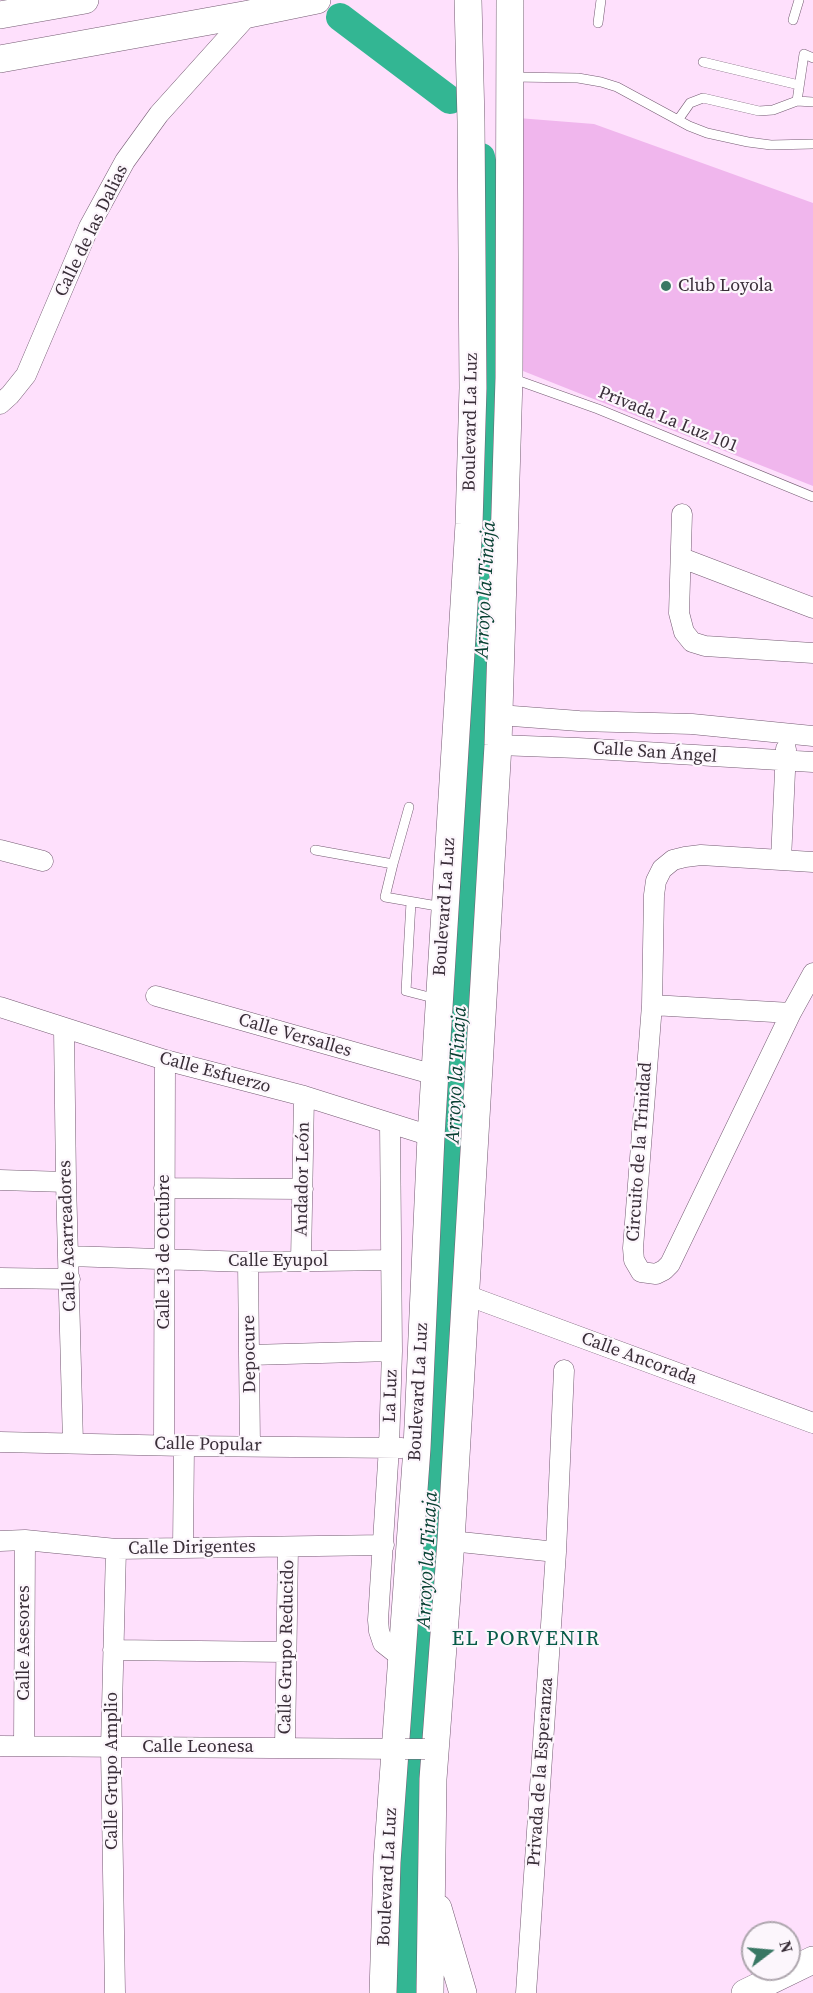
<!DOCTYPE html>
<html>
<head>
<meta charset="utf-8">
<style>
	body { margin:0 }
	#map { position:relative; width:813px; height:1993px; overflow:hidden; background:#fee0fc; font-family:"Source Serif 4",serif }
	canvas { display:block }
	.north { position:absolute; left:741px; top:1921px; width:60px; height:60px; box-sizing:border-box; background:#fcf6fc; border:2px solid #aea6ae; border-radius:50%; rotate:74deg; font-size:16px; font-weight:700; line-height:24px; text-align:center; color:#392e38 }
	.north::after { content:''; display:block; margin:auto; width:21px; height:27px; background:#397764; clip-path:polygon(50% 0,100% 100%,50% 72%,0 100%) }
</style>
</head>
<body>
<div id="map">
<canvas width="813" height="1993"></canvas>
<div class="north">N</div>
</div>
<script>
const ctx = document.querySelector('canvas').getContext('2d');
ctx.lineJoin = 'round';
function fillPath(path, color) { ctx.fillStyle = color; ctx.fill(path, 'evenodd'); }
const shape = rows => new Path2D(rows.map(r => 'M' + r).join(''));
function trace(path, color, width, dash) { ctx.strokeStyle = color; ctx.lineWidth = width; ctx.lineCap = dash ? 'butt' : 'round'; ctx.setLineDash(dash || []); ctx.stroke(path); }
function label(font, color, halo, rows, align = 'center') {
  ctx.font = font + ' "Source Serif 4",serif'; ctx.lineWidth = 4.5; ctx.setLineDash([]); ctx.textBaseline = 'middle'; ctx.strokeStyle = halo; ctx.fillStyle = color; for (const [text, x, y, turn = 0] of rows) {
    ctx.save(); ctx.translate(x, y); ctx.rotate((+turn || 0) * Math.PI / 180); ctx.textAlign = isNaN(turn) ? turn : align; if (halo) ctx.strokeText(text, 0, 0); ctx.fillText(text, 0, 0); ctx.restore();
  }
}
const green = shape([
	[518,118,594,124,813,203,813,486,518,369]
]);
const river = shape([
	[340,17,450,100],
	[402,1993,490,543,493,290,489,191,481,157]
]);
const lane = shape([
	[793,20,799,0],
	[598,23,601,0],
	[703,62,799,85],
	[512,77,578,78,601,82,617,87,689,126,707,133,748,142,771,145,813,144],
	[797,101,804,54,813,58],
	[678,120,690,103,703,98,759,111,773,110,797,101,813,102],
	[511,378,598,409,813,497],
	[315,850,393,864,409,807],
	[393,864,385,897,443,907],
	[411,902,406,991,437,999]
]);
const street = shape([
	[0,404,10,395,26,375,89,227,125,161,159,114,249,14],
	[682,514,679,613,684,632,692,642,705,646,813,653],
	[682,558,813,608],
	[499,715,579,721,692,724,813,736],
	[498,745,578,748,813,762],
	[0,850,43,861],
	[781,860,786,749],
	[813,862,701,855,685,857,673,860,662,869,656,881,654,895,652,1005,633,1248,634,1260,641,1272,656,1274,664,1270,670,1264,791,1013,813,973],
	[156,996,435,1075],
	[652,1005,791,1013],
	[0,1007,165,1060,304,1096,431,1136],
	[64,1029,66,1182,73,1443],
	[390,1123,392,1351,389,1447,378,1620,379,1631,383,1643,402,1658],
	[0,1180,66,1182],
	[164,1188,303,1189],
	[69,1256,248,1262,391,1260],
	[301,1261,304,1096],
	[248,1262,250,1446],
	[0,1278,70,1279],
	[466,1295,813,1423],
	[250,1355,392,1351],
	[0,1442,184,1446,402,1448],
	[164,1445,165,1060],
	[0,1541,25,1540,116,1549,384,1545],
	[451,1541,556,1552],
	[183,1548,184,1446],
	[113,1650,285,1652],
	[0,1746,405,1749],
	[24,1746,25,1540],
	[285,1747,288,1547],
	[115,1993,111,1747,116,1549],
	[526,1993,556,1552,564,1370]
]);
const secondary = shape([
	[0,15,85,0],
	[0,59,249,14,317,0],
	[438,1908,463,1993],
	[383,1993,387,1862,417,1448,431,1136,469,524,473,388,471,121,468,0],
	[430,1993,433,1779,451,1541,498,745,509,378,510,0],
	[745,1993,813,1960]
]);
const streetBridge = shape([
	[405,1749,425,1749]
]);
const markers = [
	[666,286,6,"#397764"]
];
const streetNames = [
	["Calle de las Dalias",92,231,-64],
	["Privada La Luz 101",668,420,22],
	["Boulevard La Luz",471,422,-89],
	["Calle San Ángel",655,753,4],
	["Boulevard La Luz",445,907,-86],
	["Calle Versalles",295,1036,16],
	["Calle Esfuerzo",215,1073,15],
	["Circuito de la Trinidad",640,1152,-86],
	["Andador León",303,1179,-89],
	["Calle Acarreadores",68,1236,-92],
	["Calle 13 de Octubre",164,1252,-90],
	["Calle Eyupol",278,1261],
	["Depocure",250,1354,-91],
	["Calle Ancorada",639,1359,20],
	["Boulevard La Luz",419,1392,-87],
	["La Luz",391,1396,-88],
	["Calle Popular",208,1445,1],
	["Calle Dirigentes",192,1548,-1],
	["Calle Asesores",24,1643,-90],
	["Calle Grupo Reducido",287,1647,-89],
	["Calle Leonesa",198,1747],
	["Calle Grupo Amplio",112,1771,-90],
	["Privada de la Esperanza",541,1772,-86],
	["Boulevard La Luz",388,1877,-87]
];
const poiNames = [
	["Club Loyola",678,286]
];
const waterNames = [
	["Arroyo la Tinaja",486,590,-87],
	["Arroyo la Tinaja",457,1075,-87],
	["Arroyo la Tinaja",428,1560,-87]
];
const quarterNames = [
	["EL PORVENIR",526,1640]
];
fillPath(green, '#f0b6ed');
trace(river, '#33b693', 28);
trace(lane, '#745b72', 10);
trace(street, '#745b72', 21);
trace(secondary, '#745b72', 28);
trace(lane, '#fff', 9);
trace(street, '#fff', 20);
trace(secondary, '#fff', 27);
trace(streetBridge, '#745b72', 21, []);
trace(streetBridge, '#fff', 20);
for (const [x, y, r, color] of markers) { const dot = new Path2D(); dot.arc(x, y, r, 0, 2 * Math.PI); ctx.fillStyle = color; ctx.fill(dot); trace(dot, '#fcf6fc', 2); }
label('18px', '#392e38', '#fcf6fc', streetNames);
label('18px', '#392e38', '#fcf6fc', poiNames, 'left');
label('italic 20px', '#074032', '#fcf6fc', waterNames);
ctx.letterSpacing = '1.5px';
label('21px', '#065a47', '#fcf6fc', quarterNames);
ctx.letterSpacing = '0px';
</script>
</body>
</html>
